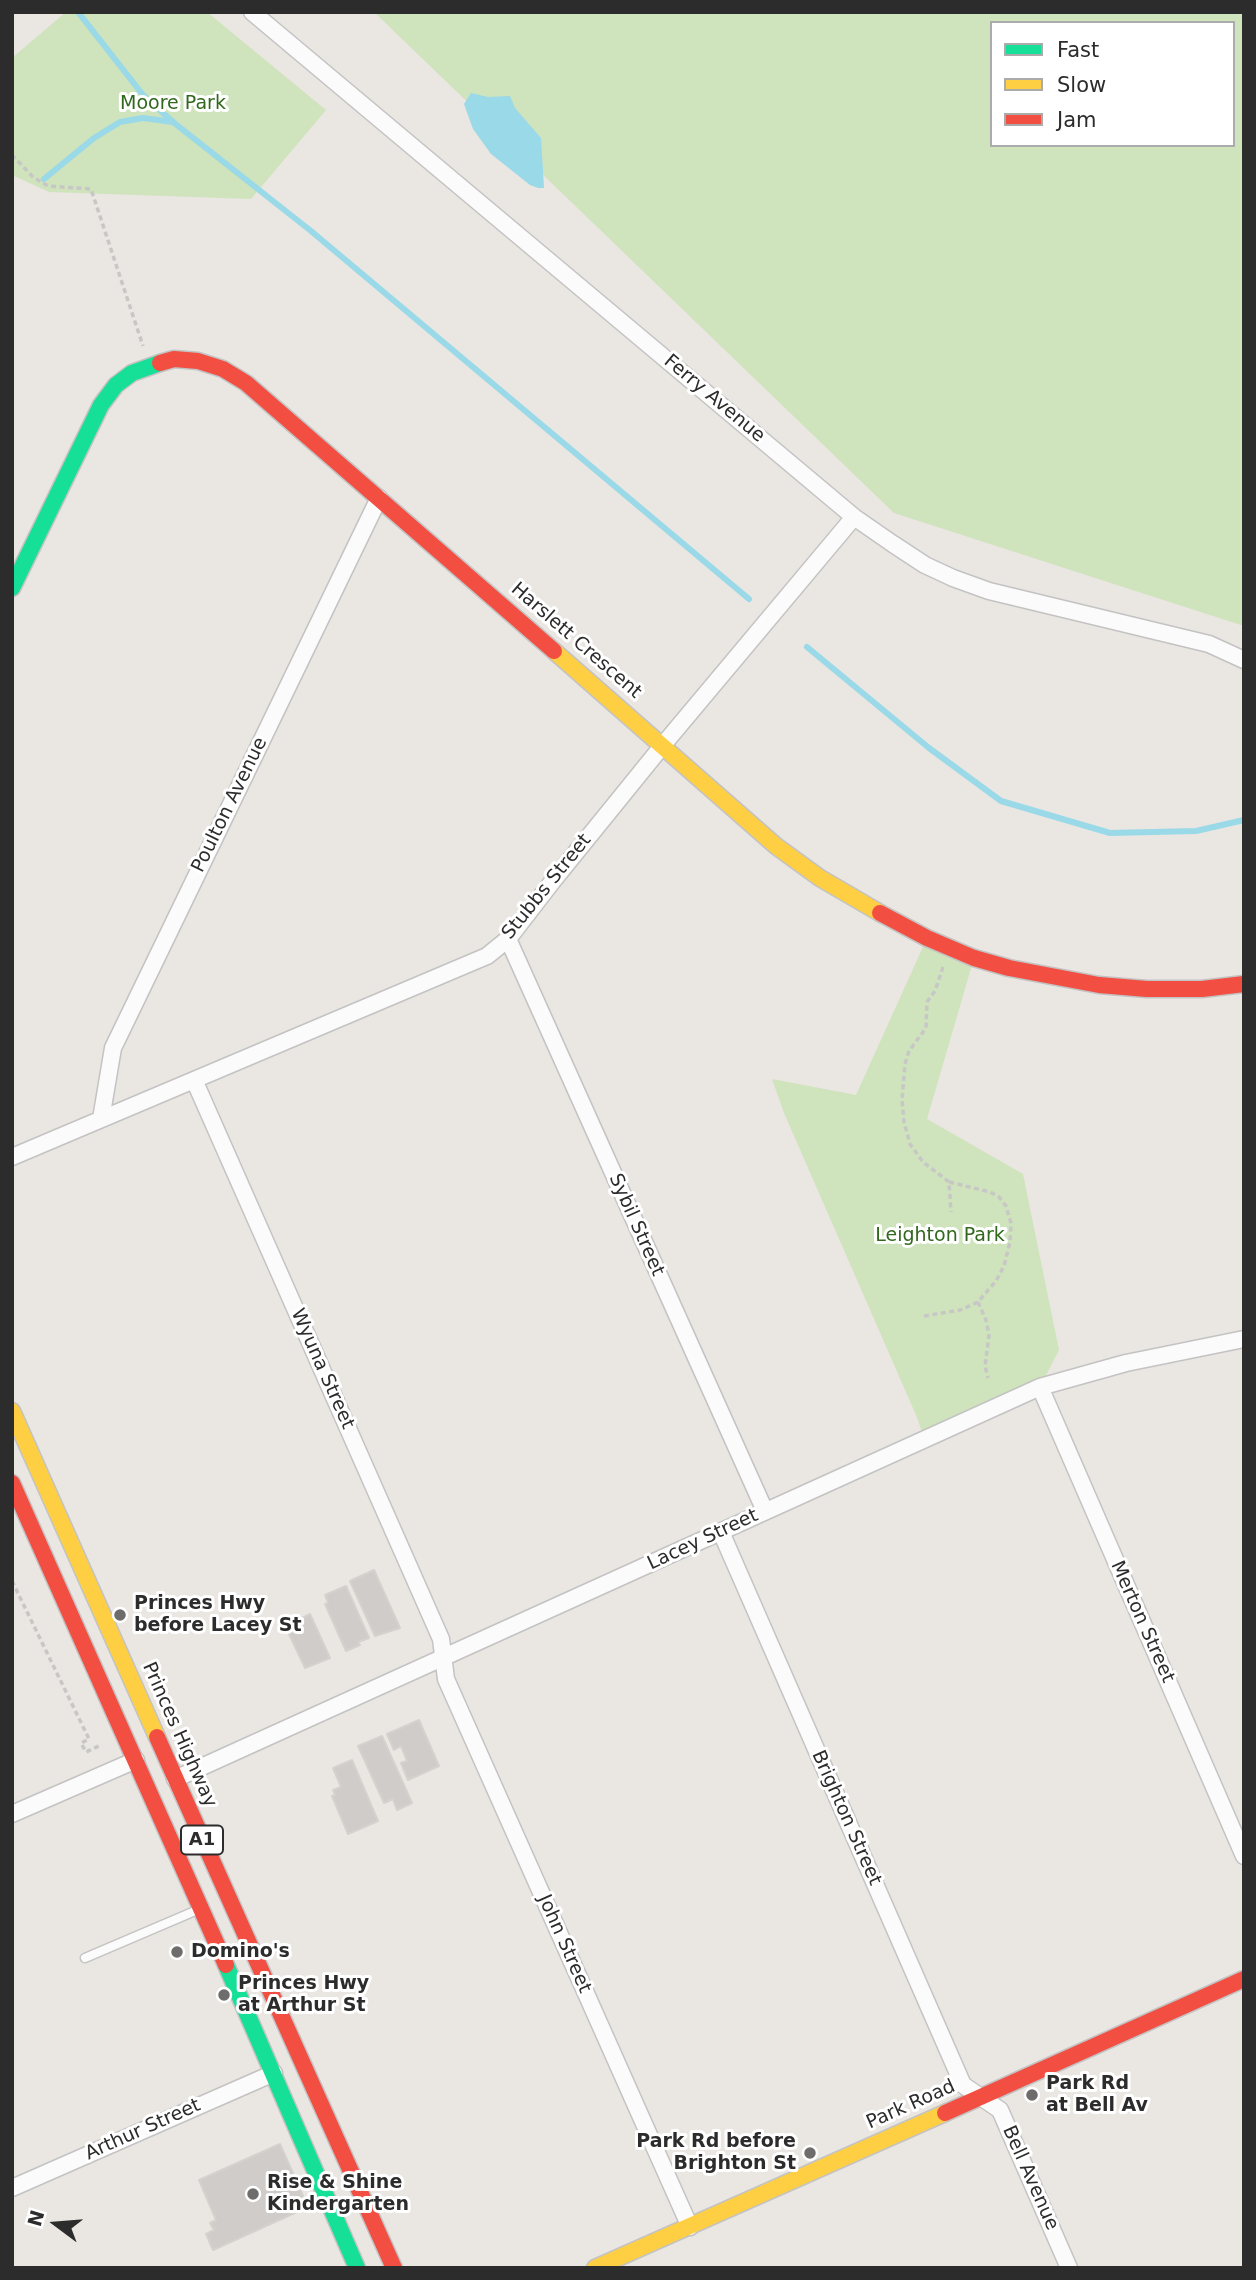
<!DOCTYPE html>
<html>
<head>
<meta charset="utf-8">
<style>
	body { margin:0 }
	#map { position:relative; width:1256px; height:2280px; overflow:hidden; background:#eae6e2; font-family:"DejaVu Sans",sans-serif }
	canvas { display:block }
	.frame { position:absolute; inset:0; border:14px solid #2c2c2c; pointer-events:none }
	.legend { position:absolute; left:990px; top:21px; width:245px; height:126px; box-sizing:border-box; background:#fff; border:2px solid #ababab; margin:0; padding:9px 12px; list-style:none; font-size:21px; color:#2c2c2c }
	.legend li { display:flex; align-items:center; gap:14px; height:35px }
	.legend b { width:35px; border:2px solid #ababab }
	.north { position:absolute; left:21px; top:2189px; width:70px; height:70px; -webkit-text-stroke:5px #fff; paint-order:stroke; rotate:286deg; font-size:19px; font-weight:700; line-height:28px; text-align:center; color:#2c2c2c }
	.north::after { content:''; display:block; margin:auto; width:24px; height:32px; background:#2c2c2c; clip-path:polygon(50% 0,100% 100%,50% 72%,0 100%) }
</style>
</head>
<body>
<div id="map">
<canvas width="1256" height="2280"></canvas>
<div class="frame"></div>
<ul class="legend">
<li><b style="height:9px;background:#16e098"></b>Fast</li>
<li><b style="height:9px;background:#ffcf43"></b>Slow</li>
<li><b style="height:9px;background:#f24e42"></b>Jam</li>
</ul>
<div class="north">N</div>
</div>
<script>
const ctx = document.querySelector('canvas').getContext('2d');
ctx.lineJoin = 'round';
function fillPath(path, color) { ctx.fillStyle = color; ctx.fill(path, 'evenodd'); }
const shape = rows => new Path2D(rows.map(r => 'M' + r).join(''));
function trace(path, color, width, dash) { ctx.strokeStyle = color; ctx.lineWidth = width; ctx.lineCap = dash ? 'butt' : 'round'; ctx.setLineDash(dash || []); ctx.stroke(path); }
function label(font, color, halo, rows, align = 'center') {
  ctx.font = font + ' "DejaVu Sans",sans-serif'; ctx.lineWidth = 6; ctx.setLineDash([]); ctx.textBaseline = 'middle'; ctx.strokeStyle = halo; ctx.fillStyle = color; for (const [text, x, y, turn = 0] of rows) {
    ctx.save(); ctx.translate(x, y); ctx.rotate((+turn || 0) * Math.PI / 180); ctx.textAlign = isNaN(turn) ? turn : align; if (halo) ctx.strokeText(text, 0, 0); ctx.fillText(text, 0, 0); ctx.restore();
  }
}
const green = shape([
	[66,12,207,12,326,110,251,199,49,192,12,175,12,58],
	[374,12,1244,12,1244,626,894,513],
	[992,23,1233,23,1233,145,992,145],
	[927,938,974,958,927,1119,1023,1174,1059,1350,1040,1387,925,1440,916,1415,784,1113,772,1079,856,1095]
]);
const water = shape([
	[471,93,488,97,510,96,515,108,541,138,544,188,538,188,530,185,491,154,473,129,464,104]
]);
const stream = shape([
	[78,12,143,95,173,122,311,231,749,599],
	[44,179,94,138,120,122,143,118,173,122],
	[807,647,929,748,1001,801,1110,833,1196,831,1244,820]
]);
const building = shape([
	[374,1570,400,1628,375,1636,350,1581,374,1570],
	[346,1586,369,1638,358,1642,360,1645,346,1651,325,1604,328,1603,325,1595,346,1586],
	[310,1614,330,1658,305,1668,289,1634,291,1633,288,1625,310,1614],
	[419,1720,439,1766,408,1780,401,1763,407,1761,401,1746,394,1750,387,1734,419,1720],
	[382,1736,412,1803,397,1810,393,1799,384,1803,358,1746,382,1736],
	[352,1760,378,1821,348,1834,332,1796,335,1795,333,1790,341,1787,333,1768,352,1760],
	[280,2144,308,2207,213,2250,206,2234,214,2230,210,2223,216,2220,199,2180,280,2144]
]);
const path = shape([
	[12,155,33,177,48,186,91,189,143,346],
	[943,967,935,991,927,1002,926,1028,909,1051,905,1064,902,1100,904,1122,910,1144,923,1162,949,1182,951,1212],
	[978,1302,986,1320,989,1335,985,1366,988,1378],
	[924,1316,960,1310,978,1302,996,1281,1004,1266,1010,1242,1011,1223,1006,1206,999,1197,990,1192,949,1182],
	[12,1581,89,1739,81,1743,86,1752,101,1745]
]);
const lane = shape([
	[85,1958,195,1911]
]);
const street = shape([
	[252,12,854,517,893,544,925,565,953,578,989,591,1209,644,1244,660],
	[508,939,765,1511],
	[195,1082,441,1639,446,1679,690,2227],
	[101,1119,113,1048,379,498],
	[12,1157,487,956,508,939,552,882,663,745,854,517],
	[1040,1387,1244,1856],
	[721,1532,963,2085,1000,2110,1069,2268],
	[175,1779,1040,1387,1126,1363,1244,1339],
	[12,1814,136,1760],
	[12,2188,274,2073]
]);
const fast = shape([
	[12,588,101,405,116,385,132,373,160,363],
	[226,1965,357,2268]
]);
const slow = shape([
	[554,651,776,846,820,878,880,913],
	[12,1411,157,1737],
	[595,2268,945,2113]
]);
const jam = shape([
	[160,363,174,359,198,361,223,369,246,383,554,651],
	[880,913,927,938,974,958,1009,968,1099,985,1147,989,1202,989,1244,984],
	[12,1483,226,1965],
	[157,1737,394,2268],
	[945,2113,1244,1979]
]);
const markers = [
	[120,1615,7,"#6e6d6c"],
	[177,1952,7,"#6e6d6c"],
	[224,1995,7,"#6e6d6c"],
	[1032,2095,7,"#6e6d6c"],
	[810,2153,7,"#6e6d6c"],
	[253,2194,7,"#6e6d6c"]
];
const shields = [
	[202,1840,42]
];
const shieldNames = [
	["A1",202,1840]
];
const parkNames = [
	["Moore Park",173,104],
	["Leighton Park",940,1236]
];
const streetNames = [
	["Ferry Avenue",714,399,40],
	["Harslett Crescent",576,641,41],
	["Poulton Avenue",230,805,-64],
	["Stubbs Street",547,887,-51],
	["Sybil Street",636,1225,66],
	["Wyuna Street",322,1369,66],
	["Lacey Street",703,1540,-25],
	["Merton Street",1142,1622,66],
	["Princes Highway",179,1735,66],
	["Brighton Street",846,1818,66],
	["John Street",564,1944,66],
	["Park Road",911,2105,-24],
	["Arthur Street",143,2130,-24],
	["Bell Avenue",1030,2178,66]
];
const poiNames = [
	["Princes Hwy",134,1604],
	["before Lacey St",134,1626],
	["Domino's",191,1952],
	["Princes Hwy",238,1984],
	["at Arthur St",238,2006],
	["Park Rd",1046,2084],
	["at Bell Av",1046,2106],
	["Park Rd before",796,2142,"right"],
	["Brighton St",796,2164,"right"],
	["Rise & Shine",267,2183],
	["Kindergarten",267,2205]
];
fillPath(green, '#cfe3bc');
fillPath(water, '#99d9e8');
trace(stream, '#99d9e8', 6);
fillPath(building, '#cfccc9');
trace(building, '#d5d2ce', 2);
trace(lane, '#c3c3c3', 11);
trace(street, '#c3c3c3', 19);
trace(fast, '#c3c3c3', 19);
trace(slow, '#c3c3c3', 19);
trace(jam, '#c3c3c3', 19);
trace(path, '#c7c7c6', 3.5, [5, 3.5]);
trace(lane, '#fcfbfb', 8);
trace(street, '#fcfbfb', 16);
trace(fast, '#16e098', 16);
trace(slow, '#ffcf43', 16);
trace(jam, '#f24e42', 16);
for (const [x, y, r, color] of markers) { const dot = new Path2D(); dot.arc(x, y, r, 0, 2 * Math.PI); ctx.fillStyle = color; ctx.fill(dot); trace(dot, '#fff', 2.5); }
for (const [x, y, w] of shields) { const box = new Path2D(); box.roundRect(x - w / 2, y - 14.5, w, 29, 5); ctx.fillStyle = '#fff'; ctx.fill(box); trace(box, '#2c2c2c', 2); }
label('bold 18px', '#2c2c2c', null, shieldNames);
label('19px', '#31681d', '#fff', parkNames);
label('19px', '#2c2c2c', '#fff', streetNames);
label('bold 19px', '#2c2c2c', '#fff', poiNames, 'left');
</script>
</body>
</html>
